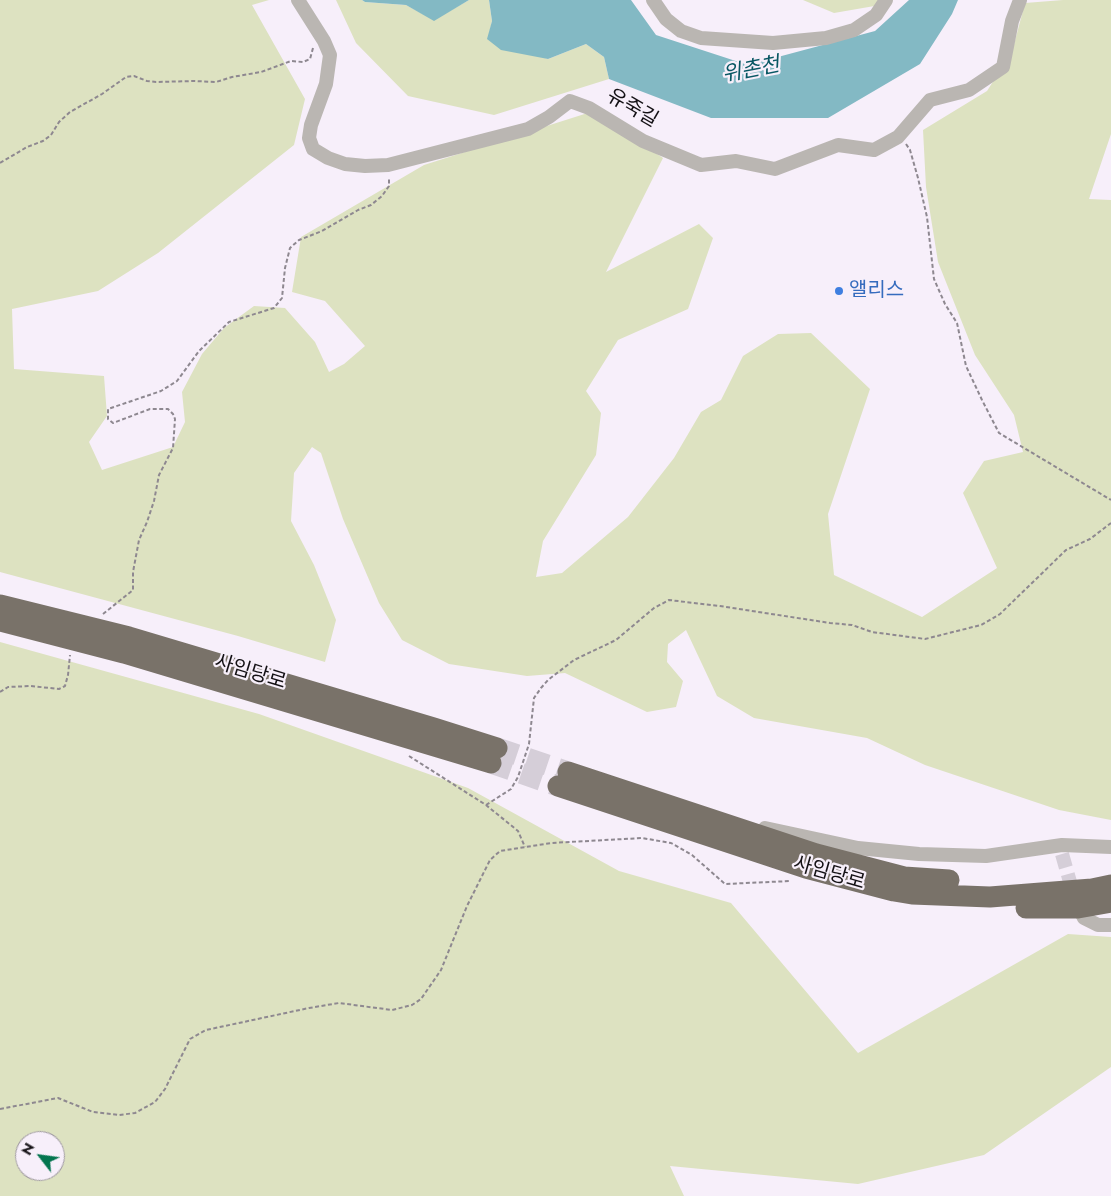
<!DOCTYPE html>
<html>
<head>
<meta charset="utf-8">
<style>
	body { margin:0 }
	#map { position:relative; width:1111px; height:1196px; overflow:hidden; background:#f7effa; font-family:Jost,sans-serif }
	canvas { display:block }
	.north { position:absolute; left:15px; top:1131px; width:50px; height:50px; box-sizing:border-box; background:#f7effa; border:1px solid #9c969e; border-radius:50%; rotate:300deg; font-size:14px; font-weight:700; line-height:20px; text-align:center; color:#141115 }
	.north::after { content:''; display:block; margin:auto; width:18px; height:22px; background:#04754f; clip-path:polygon(50% 0,100% 100%,50% 72%,0 100%) }
</style>
</head>
<body>
<div id="map">
<canvas width="1111" height="1196"></canvas>
<div class="north">N</div>
</div>
<script>
const ctx = document.querySelector('canvas').getContext('2d');
ctx.lineJoin = 'round';
function fillPath(path, color) { ctx.fillStyle = color; ctx.fill(path, 'evenodd'); }
const shape = rows => new Path2D(rows.map(r => 'M' + r).join(''));
function trace(path, color, width, dash) { ctx.strokeStyle = color; ctx.lineWidth = width; ctx.lineCap = dash ? 'butt' : 'round'; ctx.setLineDash(dash || []); ctx.stroke(path); }
function label(font, color, halo, rows, align = 'center') {
  ctx.font = font + ' Jost,"Noto Sans KR",sans-serif'; ctx.lineWidth = 4.5; ctx.setLineDash([]); ctx.textBaseline = 'middle'; ctx.strokeStyle = halo; ctx.fillStyle = color; for (const [text, x, y, turn = 0] of rows) {
    ctx.save(); ctx.translate(x, y); ctx.rotate((+turn || 0) * Math.PI / 180); ctx.textAlign = isNaN(turn) ? turn : align; if (halo) ctx.strokeText(text, 0, 0); ctx.fillText(text, 0, 0); ctx.restore();
  }
}
const green = shape([
	[0,0,269,0,252,5,305,99,294,145,158,253,98,291,12,309,14,369,104,376,107,416,89,442,102,470,173,447,185,422,182,392,202,354,224,328,254,306,285,308,315,342,329,372,344,364,365,346,325,301,292,292,301,237,424,165,594,111,663,158,606,272,699,224,713,238,688,309,618,340,586,391,601,413,596,455,543,541,536,577,562,573,628,517,674,458,701,412,721,400,743,356,778,334,811,333,870,389,828,514,834,575,922,617,997,568,963,493,984,461,1023,452,1014,415,975,355,938,262,926,187,923,130,987,91,1012,52,1025,3,1063,0,1111,0,1111,134,1089,199,1111,200,1111,820,1059,810,925,765,867,738,754,718,717,696,686,630,668,644,667,662,683,681,676,707,647,712,565,673,527,676,449,664,402,640,379,603,343,519,321,453,312,447,294,473,291,521,314,565,336,620,325,662,238,636,0,572],
	[336,0,362,0,365,2,406,5,434,20,469,0,489,0,492,21,488,39,548,59,586,44,604,57,609,79,494,115,408,96,356,43],
	[803,0,889,0,886,4,834,13],
	[0,642,259,714,468,788,619,871,731,903,858,1053,1068,934,1111,937,1111,1067,984,1155,858,1184,670,1166,684,1196,0,1196],
	[25,1141,55,1141,55,1171,25,1171]
]);
const water = shape([
	[362,0,469,0,434,21,406,5,365,2],
	[489,0,631,0,656,35,748,65,875,31,909,0,958,0,952,14,920,64,828,118,711,118,609,79,604,57,586,44,548,59,501,50,487,39,492,21]
]);
const minorTunnel = shape([
	[1062,854,1074,896]
]);
const highwayTunnel = shape([
	[497,748,568,772],
	[491,763,558,786]
]);
const path = shape([
	[906,144,910,150,918,178,927,217,934,279,945,304,957,323,966,366,982,400,999,433,1111,500],
	[0,163,27,147,43,141,51,135,59,122,70,112,102,94,126,77,134,76,147,81,156,82,194,81,216,82,232,77,261,72,291,61,303,62,310,59,313,48],
	[103,614,133,590,133,572,139,540,147,522,154,501,159,475,173,448,175,419,173,414,168,409,150,409,113,423,108,419,108,409,161,391,177,381,199,351,229,322,274,308,282,298,285,268,290,248,299,240,322,231,358,210,371,205,382,196,389,186,389,177],
	[0,692,8,687,31,686,59,689,65,686,68,675,70,655],
	[409,756,486,805,518,831,525,847],
	[486,805,511,789,518,777,529,744,534,698,541,688,548,680,574,660,616,640,654,608,669,600,720,606,830,623,852,625,872,632,925,639,981,625,1000,614,1066,550,1090,539,1111,523],
	[0,1109,58,1098,93,1112,119,1115,135,1113,155,1102,165,1089,190,1039,206,1030,309,1008,339,1003,392,1010,412,1005,421,999,441,970,467,906,490,860,500,851,551,843,642,838,671,843,692,855,725,884,791,881]
]);
const minor = shape([
	[298,0,324,41,330,55,326,84,311,125,309,138,313,149,328,158,345,164,365,166,388,165,528,129,549,117,570,101,589,108,643,141,701,165,736,161,775,169,838,145,874,150,898,137,930,100,969,90,1003,67,1012,21,1020,0],
	[653,0,666,19,681,31,701,38,773,43,826,38,854,30,876,15,886,0],
	[765,828,858,848,919,854,986,856,1062,845,1111,847],
	[1076,902,1084,918,1098,925,1111,925]
]);
const highway = shape([
	[0,605,129,637,434,728,497,748],
	[0,621,124,653,491,763],
	[568,772,816,854,904,877,949,880],
	[558,786,806,868,894,891,912,894,990,897,1092,889,1111,885],
	[1026,908,1078,908,1111,902]
]);
const markers = [
	[839,291,5,"#3f7fe0"]
];
const streetNames = [
	["유죽길",632,109,30],
	["사임당로",250,673,17],
	["사임당로",829,874,16]
];
const shopNames = [
	["앨리스",849,291]
];
const waterNames = [
	["위촌천",751,71,-11]
];
fillPath(green, '#dde2c1');
fillPath(water, '#83b9c4');
trace(minorTunnel, '#d5ced8', 14, [14, 7]);
trace(highwayTunnel, '#d5ced8', 21, [21, 11]);
trace(path, '#8e8890', 2, [4, 2.5]);
trace(minor, '#bab6b2', 14);
trace(highway, '#797269', 21);
for (const [x, y, r, color] of markers) { const dot = new Path2D(); dot.arc(x, y, r, 0, 2 * Math.PI); ctx.fillStyle = color; ctx.fill(dot); trace(dot, '#f7effa', 2); }
label('20px', '#141115', '#f7effa', streetNames);
label('20px', '#366cbe', '#f7effa', shopNames, 'left');
label('italic 21px', '#085763', '#f7effa', waterNames);
</script>
</body>
</html>
